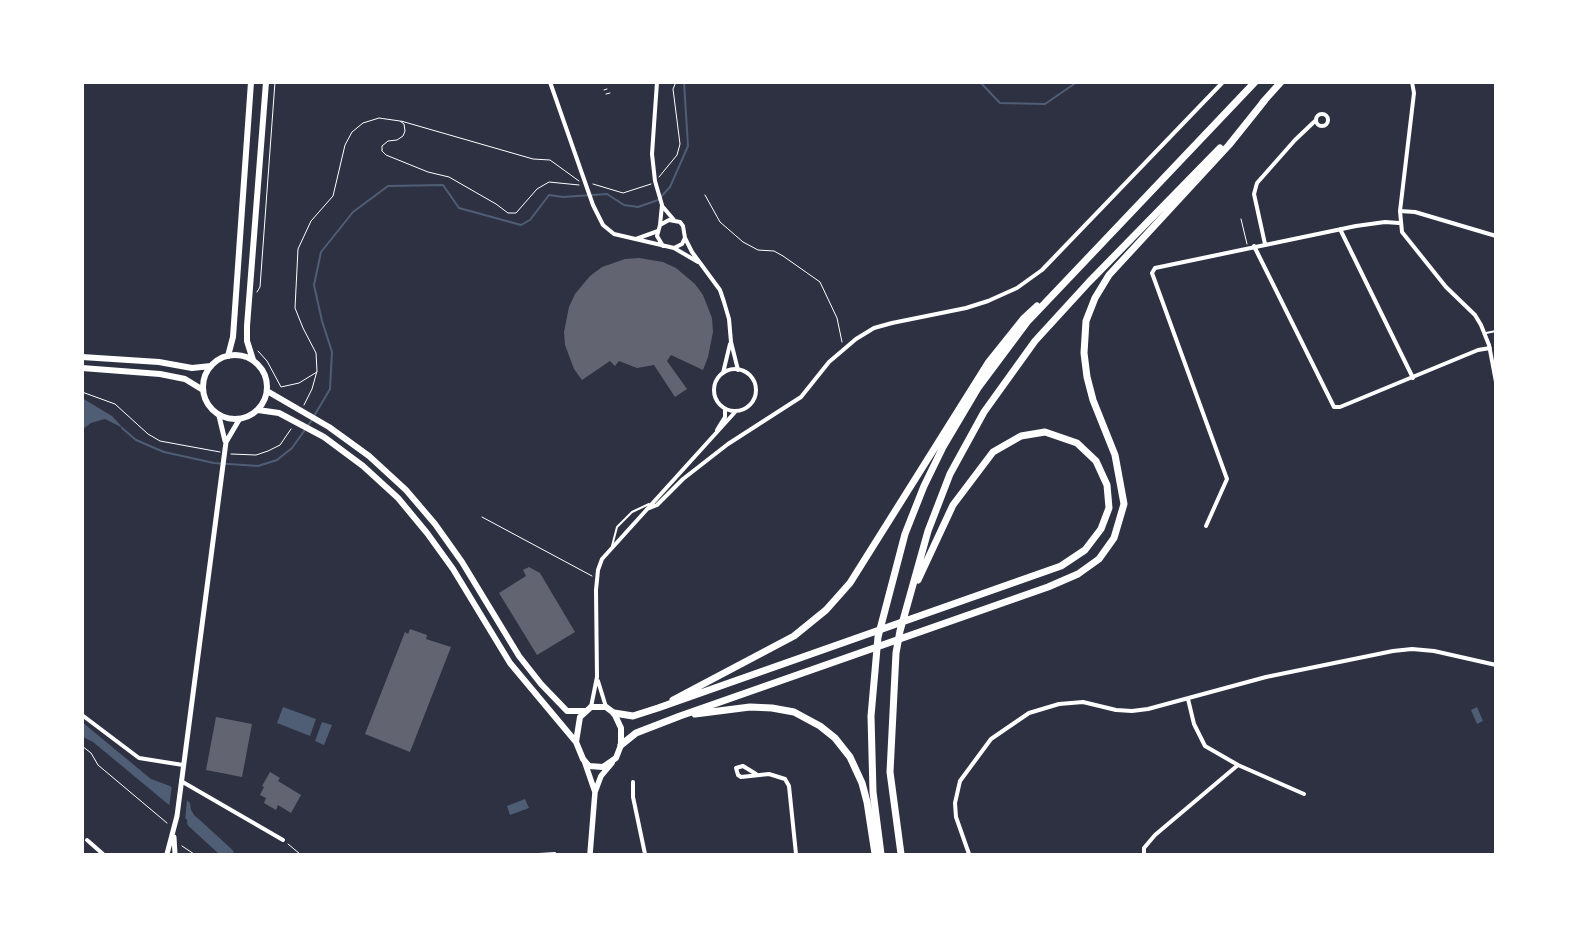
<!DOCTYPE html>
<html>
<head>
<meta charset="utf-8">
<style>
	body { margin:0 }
	#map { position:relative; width:1578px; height:937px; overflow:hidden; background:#2d3142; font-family:"Zilla Slab",serif }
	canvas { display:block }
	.frame { position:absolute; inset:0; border:84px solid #fff; pointer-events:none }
</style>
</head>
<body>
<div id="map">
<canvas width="1578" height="937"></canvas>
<div class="frame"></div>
</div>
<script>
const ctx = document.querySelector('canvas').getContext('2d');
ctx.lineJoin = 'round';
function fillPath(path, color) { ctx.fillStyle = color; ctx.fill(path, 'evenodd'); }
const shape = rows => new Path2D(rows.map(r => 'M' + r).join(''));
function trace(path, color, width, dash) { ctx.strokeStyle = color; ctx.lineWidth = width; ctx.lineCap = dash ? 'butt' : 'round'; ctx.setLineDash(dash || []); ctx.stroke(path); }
const water = shape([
	[82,398,112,416,123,428,105,419,91,423,83,429],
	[283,707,316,719,310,736,277,723],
	[1477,707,1483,721,1477,724,1471,710],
	[82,722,151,779,170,786,190,803,191,810,206,833,192,824,93,742,83,737],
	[322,722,332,725,324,745,315,741],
	[525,799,529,808,510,815,507,806]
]);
const pier = shape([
	[172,785,187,799,185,822,169,808]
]);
const stream = shape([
	[980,82,1000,103,1045,104,1077,82],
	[314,416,330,389,332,352,322,321,314,285,321,252,353,212,388,186,443,185,459,208,521,225,530,220,549,195,563,197,607,194,624,205,638,207,658,200,670,187,688,146,684,82],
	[122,428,136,440,164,452,214,463,258,466,277,460,292,448,312,420]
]);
const river = shape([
	[193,822,228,854]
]);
const building = shape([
	[639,258,663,262,676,268,695,284,703,295,712,318,713,332,708,357,703,370,671,355,667,361,687,389,675,397,654,365,637,368,619,361,615,366,610,361,582,380,574,369,565,345,564,332,569,307,575,294,590,276,602,267,625,259],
	[529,567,540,573,575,632,537,655,499,593,526,576,523,570],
	[410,629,427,635,426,639,451,647,410,752,365,734,405,632,408,634],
	[216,717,252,724,242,777,206,770],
	[270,772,280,778,278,781,301,795,291,813,278,805,276,810,264,803,266,798,260,795,264,787,262,786]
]);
const path = shape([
	[604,90,607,89],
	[606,94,610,93],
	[401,121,533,159,550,160,579,181],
	[659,177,677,155,680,144,673,89,676,82],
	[593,184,623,193,651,184],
	[705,195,720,222,743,242,758,250,774,251,783,256,820,282,837,318,842,342],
	[1241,219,1247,244],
	[257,292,260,287,275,82],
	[258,351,267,361,281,387,299,383,317,372],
	[82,392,115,404,148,434,160,441,220,452],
	[304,405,312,389,317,371,316,353,303,328,295,308,298,249,311,221,333,196,345,145,352,132,363,123,379,118,400,121,404,124,405,131,403,136,397,140,388,141,382,146,382,151,386,155,428,172,449,177,496,204,508,213,516,213,537,189,549,182,579,185],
	[231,454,256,455,268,451,280,445,291,429],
	[482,517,592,576],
	[82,746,91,753,98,765,167,823],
	[288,844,300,854],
	[182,846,194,854]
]);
const service = shape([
	[1486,333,1496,331],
	[612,546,617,527,632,512,649,504],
	[539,854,555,853]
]);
const minor = shape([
	[550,82,593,205,603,225,614,234,674,248,682,244,685,238,683,226,680,222,669,220,660,225,657,236,663,246],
	[657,82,652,154,655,181,662,205,660,225],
	[1412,82,1414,93,1400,211,1402,232,1446,287,1475,315,1481,325,1489,345,1496,382],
	'1316 120a6 6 0 1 1 12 0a6 6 0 1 1-12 0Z',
	[663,207,674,220],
	[1400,211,1415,212,1496,236],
	[1340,229,1413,378],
	[685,238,692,252,720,290,724,302,729,319,731,342,738,370],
	[636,239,658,231],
	[1265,244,1254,194,1257,183,1295,140,1315,121],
	[1254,246,1334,407,1340,407,1478,350,1490,348],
	[674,248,698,262],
	'714 390a21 21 0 1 1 42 0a21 21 0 1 1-42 0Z',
	[723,373,730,344],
	[717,430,725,417,725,409],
	[647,509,657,505,683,479,728,444,801,397,829,362,856,339,874,328,892,323,966,308,988,301,1017,288,1042,270,1223,82],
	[1206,526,1227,479,1152,273,1155,268,1356,226,1385,222,1399,223],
	[598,681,606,707],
	[1188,699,1194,724,1205,746,1238,765,1304,794],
	[591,707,597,677,596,590,598,570,602,559,736,411],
	[82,715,139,758,183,765],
	[756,774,743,766,736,768,738,775,741,777,769,774,785,779,789,786,796,854],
	[181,781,283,840],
	[633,782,633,797,645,854],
	[87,840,103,854],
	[969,854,956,817,955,803,960,781,991,739,1029,713,1059,704,1083,702,1116,710,1132,711,1148,709,1266,677,1393,651,1412,649,1434,651,1496,665],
	[1144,854,1144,848,1155,835,1238,765]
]);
const tertiary = shape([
	[219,416,225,441],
	[174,837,175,854],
	[167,854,177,816,226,442,239,420]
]);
const secondary = shape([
	[585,763,595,792],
	[590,854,595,792,601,776,612,763]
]);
const primary = shape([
	'203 387a32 32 0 1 1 64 0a32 32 0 1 1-64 0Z',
	[82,357,159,362,192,368,211,366],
	[82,368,160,374,185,379,203,390],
	[267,391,329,427,369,456,406,490,435,524,462,562,519,656,541,684,567,711,585,711],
	[258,410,279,413,324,437,363,466,398,498,427,533,453,569,510,663,576,742],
	[591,707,606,707,614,713,621,728,621,745,616,758,603,767,589,766,583,759,576,742,580,717,591,707]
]);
const trunk = shape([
	[228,356,233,337,251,82],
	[253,360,247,341,247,326,266,82]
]);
const motorway = shape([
	[1263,102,1281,82],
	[673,700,794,636,826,610,850,583,988,363,1024,318,1037,306],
	[614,713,633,716,658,708,1061,566,1085,550,1101,529,1109,508,1107,485,1096,461,1077,443,1045,432,1021,436,993,452,953,505,918,580],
	[695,714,750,707,772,708,794,712,820,726,835,738,850,757,862,783,867,802,875,854],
	[621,745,636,733,680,716,1048,587,1078,574,1099,559,1114,538,1124,504,1115,455,1093,400,1087,377,1084,353,1086,321,1095,298,1109,275,1229,145,1265,100],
	[881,854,873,792,871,716,878,637,905,534,924,486,943,447,978,388,1028,321,1255,82],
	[901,854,890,772,896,653,900,631,928,531,950,474,984,412,1035,341,1089,282,1220,148]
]);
fillPath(water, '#4f5d75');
fillPath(pier, '#2d3142');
trace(stream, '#4f5d75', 2);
trace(river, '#4f5d75', 12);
fillPath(building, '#626471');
trace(path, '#fff', 1);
trace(service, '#fff', 2);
trace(minor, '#fff', 4);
trace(tertiary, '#fff', 5);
trace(secondary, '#fff', 5.5);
trace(primary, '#fff', 6);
trace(trunk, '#fff', 6);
trace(motorway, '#fff', 7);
</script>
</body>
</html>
